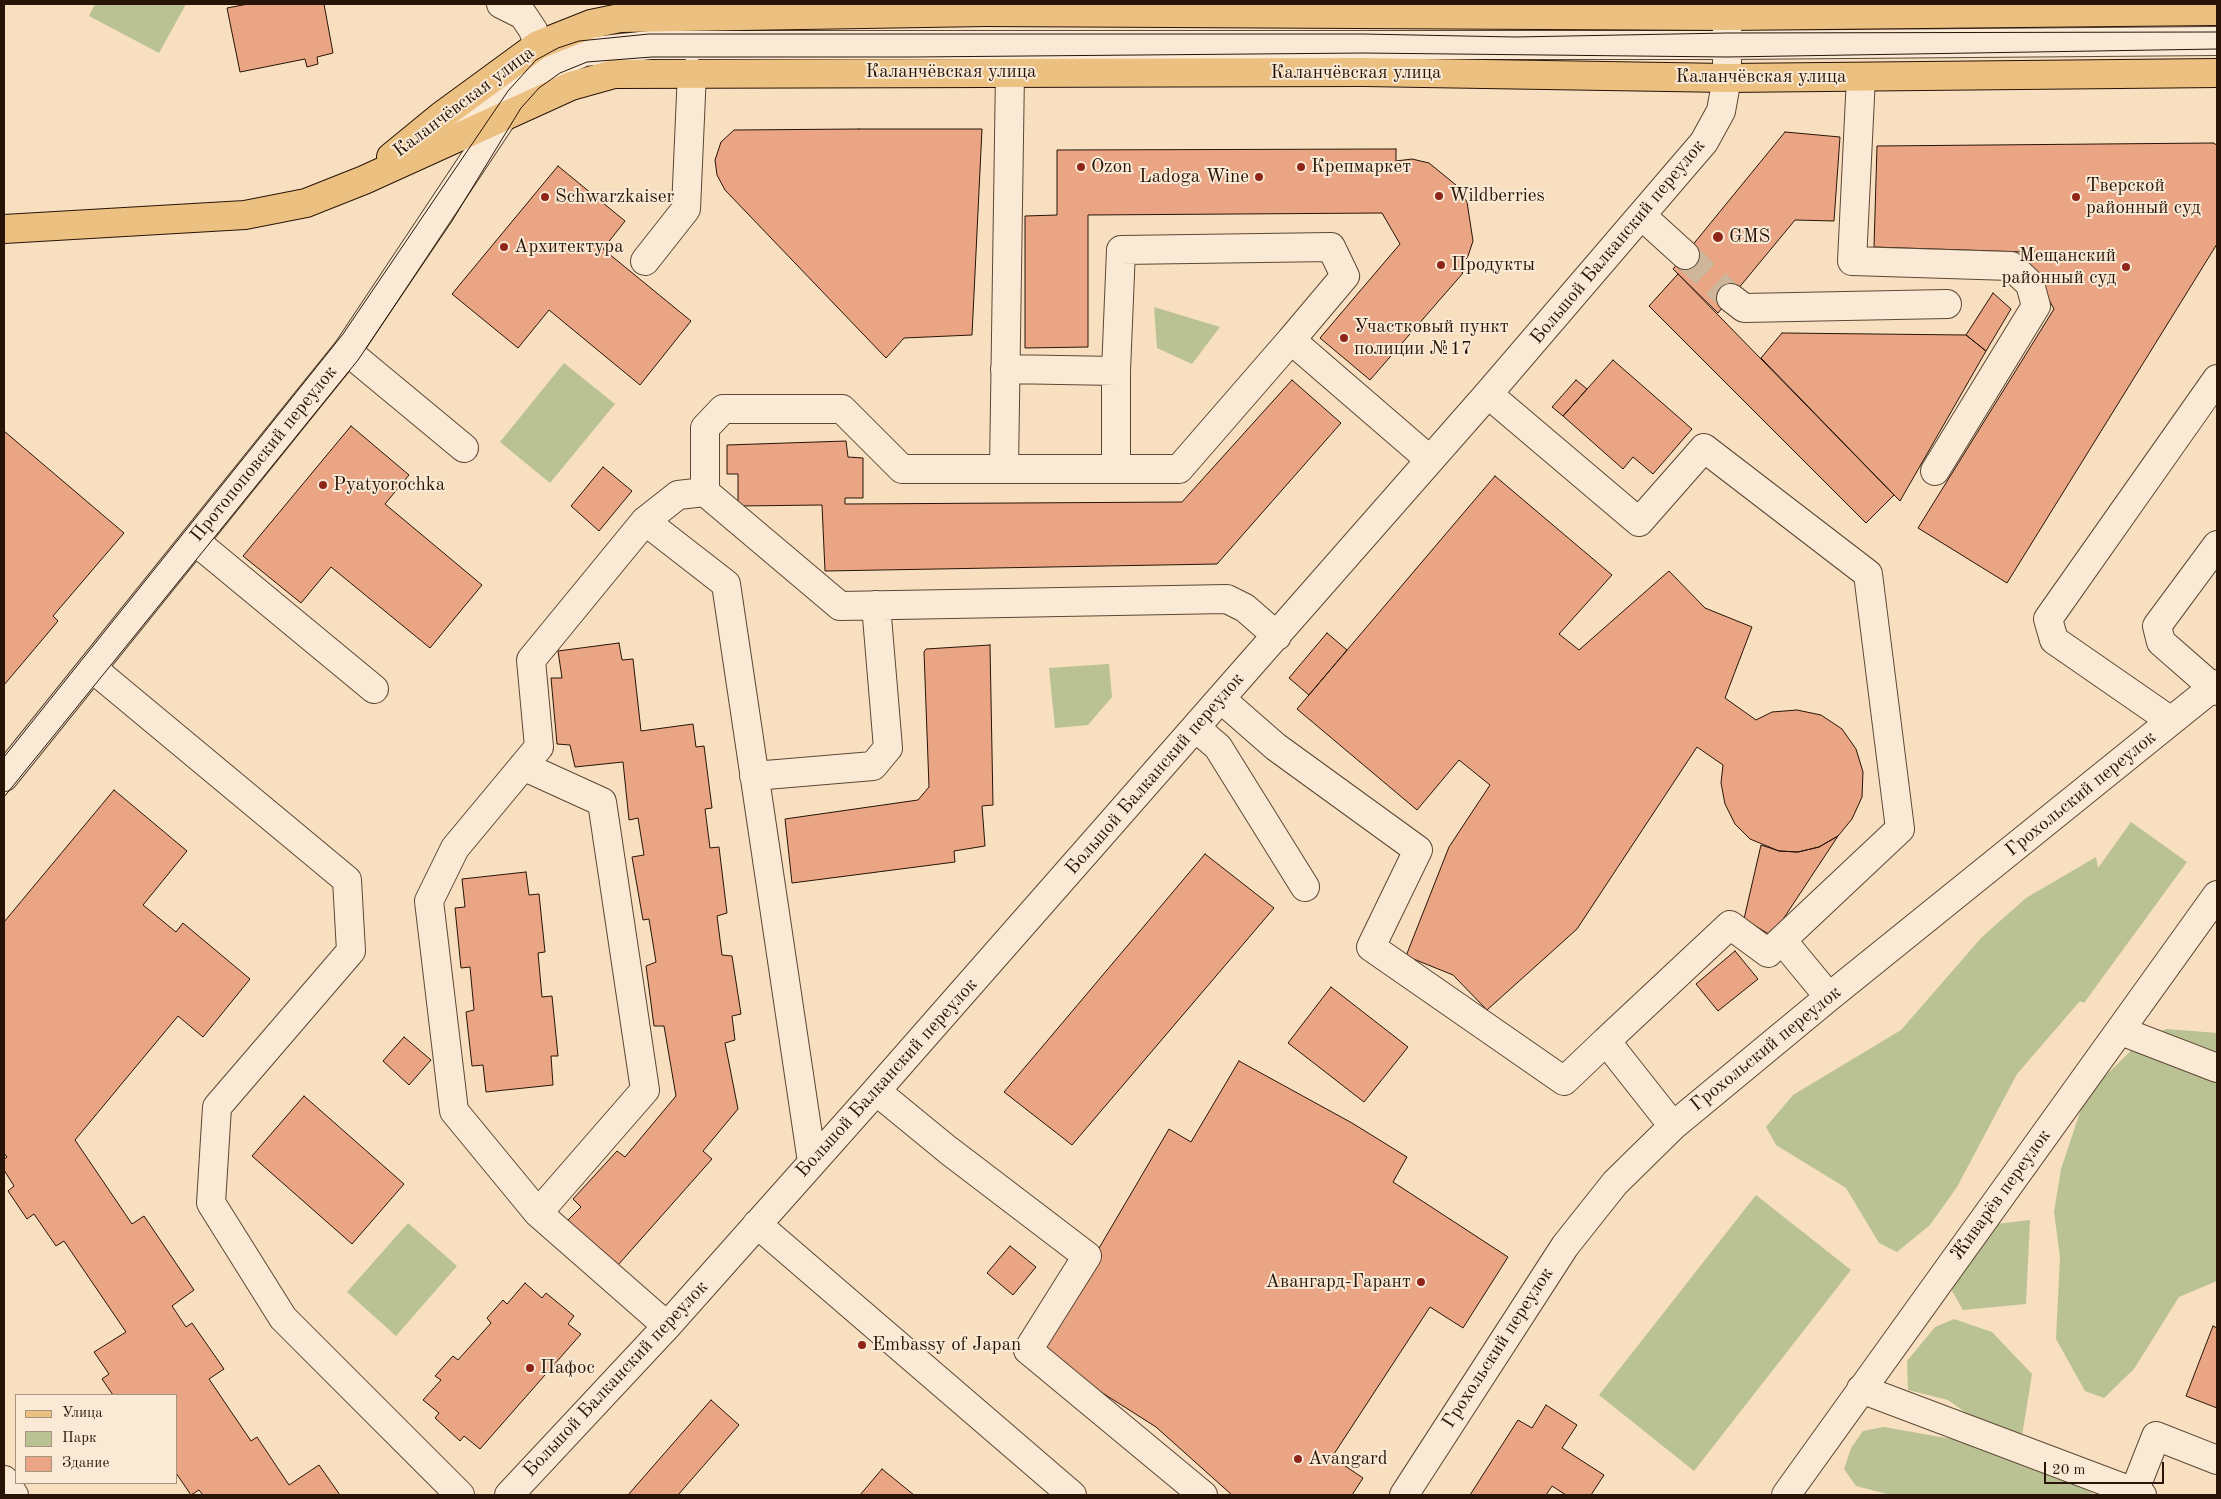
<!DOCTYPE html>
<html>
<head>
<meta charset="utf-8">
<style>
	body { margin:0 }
	#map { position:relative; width:2221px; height:1499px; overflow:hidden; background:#f7dfbf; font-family:"Old Standard TT",serif }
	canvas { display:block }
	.frame { position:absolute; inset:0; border:5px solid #281407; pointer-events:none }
	.legend { position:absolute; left:15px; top:1394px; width:162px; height:90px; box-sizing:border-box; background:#faead5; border:1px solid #a69483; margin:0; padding:6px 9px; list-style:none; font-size:15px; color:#281407 }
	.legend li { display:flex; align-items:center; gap:10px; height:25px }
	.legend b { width:25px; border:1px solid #a69483 }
	.scale { position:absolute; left:2044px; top:1462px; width:120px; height:22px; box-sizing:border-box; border:2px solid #281407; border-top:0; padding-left:6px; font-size:15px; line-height:18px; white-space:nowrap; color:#281407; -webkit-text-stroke:4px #faead5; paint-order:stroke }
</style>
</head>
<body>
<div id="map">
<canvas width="2221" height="1499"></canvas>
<div class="frame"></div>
<ul class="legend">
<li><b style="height:6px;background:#ecc080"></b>Улица</li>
<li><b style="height:14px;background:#bac294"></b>Парк</li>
<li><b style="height:14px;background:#e9a584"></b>Здание</li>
</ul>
<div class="scale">20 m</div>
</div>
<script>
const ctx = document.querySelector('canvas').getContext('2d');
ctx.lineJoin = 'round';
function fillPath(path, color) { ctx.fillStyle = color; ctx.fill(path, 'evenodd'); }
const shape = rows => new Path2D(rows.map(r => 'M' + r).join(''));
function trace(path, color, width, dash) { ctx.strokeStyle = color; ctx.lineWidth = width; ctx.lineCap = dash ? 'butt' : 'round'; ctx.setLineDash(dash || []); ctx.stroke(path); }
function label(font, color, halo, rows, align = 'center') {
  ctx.font = font + ' "Old Standard TT",serif'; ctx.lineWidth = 4; ctx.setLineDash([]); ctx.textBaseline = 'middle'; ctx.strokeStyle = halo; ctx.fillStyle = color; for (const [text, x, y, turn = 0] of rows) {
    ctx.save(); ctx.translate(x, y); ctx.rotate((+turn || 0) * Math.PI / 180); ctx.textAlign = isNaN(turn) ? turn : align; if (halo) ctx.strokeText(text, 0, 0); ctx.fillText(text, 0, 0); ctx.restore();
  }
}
const green = shape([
	[95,4,186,4,159,53,89,16],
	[1154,307,1220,327,1192,364,1157,348],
	[564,363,615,404,550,483,500,442],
	[1109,664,1112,697,1088,725,1055,728,1049,668],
	[2131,822,2187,862,2084,1003,2080,1001,2017,1074,1957,1187,1930,1225,1897,1252,1879,1243,1846,1188,1776,1145,1766,1127,1793,1095,1901,1030,1982,937,2026,898,2096,857,2098,868],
	[2167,1029,2217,1033,2217,1281,2179,1297,2134,1369,2104,1398,2085,1391,2056,1339,2060,1257,2054,1212,2061,1169,2081,1109,2100,1081,2146,1036],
	[1756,1195,1851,1270,1694,1471,1599,1395],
	[2030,1220,2026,1304,1963,1310,1952,1291,1959,1272,1996,1224],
	[408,1223,457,1266,396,1336,347,1292],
	[1954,1319,1992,1332,2032,1374,2022,1436,2000,1437,1948,1400,1908,1390,1907,1361,1935,1327],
	[1884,1427,1963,1441,2066,1477,2095,1495,1891,1495,1856,1486,1844,1469,1851,1448,1863,1431]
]);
const building = shape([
	[248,4,324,4,333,53,317,57,318,64,307,67,305,59,240,72,227,8,248,4],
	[859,129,982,129,972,335,904,338,886,358,725,190,717,175,715,160,721,142,734,130,859,129],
	[1785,132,1840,137,1834,221,1795,220,1718,313,1673,269,1785,132],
	[2213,143,2217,145,2217,244,2007,583,1918,528,2054,309,2023,252,1874,247,1877,146,2213,143],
	[1396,149,1396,161,1412,159,1429,163,1456,185,1467,202,1473,241,1468,256,1459,270,1463,273,1370,380,1320,338,1400,244,1382,213,1088,215,1088,347,1025,348,1025,216,1057,215,1057,150,1396,149],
	[558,166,625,221,603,249,691,321,640,385,549,310,518,348,452,294,558,166],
	[1678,274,1894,495,1866,523,1649,306,1678,274],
	[1993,293,2011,309,1986,351,1966,335,1993,293],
	[1782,333,1966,335,1986,351,1900,501,1761,358,1782,333],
	[1613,360,1692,429,1653,474,1633,457,1623,469,1563,416,1613,360],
	[1292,380,1341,423,1217,564,825,571,822,505,738,506,738,474,727,474,727,445,846,441,848,457,863,458,863,498,845,498,845,504,1182,502,1292,380],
	[1576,380,1587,389,1563,416,1552,407,1576,380],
	[351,426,409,475,385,504,482,585,430,648,331,567,301,603,243,556,351,426],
	[4,431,124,533,53,616,58,621,4,685,4,431],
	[603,467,632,491,599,531,571,506,603,467],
	[1495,476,1612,575,1559,634,1579,650,1669,571,1705,608,1752,627,1725,698,1756,720,1772,712,1797,710,1821,715,1842,729,1856,749,1863,772,1862,797,1852,819,1838,836,1819,847,1798,852,1779,851,1750,839,1735,824,1725,804,1721,783,1723,765,1697,747,1577,929,1487,1010,1453,975,1406,956,1449,847,1490,785,1459,760,1417,810,1297,709,1495,476],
	[1327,633,1347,650,1309,695,1289,678,1327,633],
	[619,643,622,660,633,659,641,731,693,724,696,747,704,746,712,808,705,809,710,848,719,847,727,913,717,916,722,955,732,956,741,1014,732,1016,735,1040,725,1043,738,1109,703,1151,712,1159,618,1265,567,1221,581,1207,573,1199,617,1151,625,1157,676,1096,664,1026,654,1026,646,966,656,962,649,919,643,920,632,857,644,855,638,818,629,820,623,762,575,767,570,745,557,744,551,678,562,678,558,651,619,643],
	[990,645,993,805,982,806,985,846,954,851,955,862,792,883,785,819,918,800,929,787,924,652,926,649,990,645],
	[114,790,187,851,143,905,176,932,183,923,250,979,203,1037,178,1016,75,1140,132,1224,144,1216,194,1290,172,1306,186,1327,192,1323,224,1369,209,1379,251,1441,257,1437,289,1485,319,1465,340,1495,203,1495,199,1490,191,1495,176,1473,176,1395,113,1395,102,1379,109,1374,94,1352,126,1332,64,1241,56,1246,34,1214,27,1219,8,1191,14,1186,4,1170,4,1159,7,1157,4,1153,4,922,114,790],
	[1838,836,1772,936,1744,919,1761,845,1779,851,1798,852,1819,847,1838,836],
	[1205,854,1274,908,1072,1145,1004,1092,1205,854],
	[526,872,529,895,539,894,545,952,538,953,542,997,552,996,558,1056,551,1056,553,1085,486,1092,483,1065,472,1066,466,1012,474,1010,470,967,461,968,455,908,465,907,462,879,526,872],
	[1735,951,1758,979,1718,1011,1696,984,1735,951],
	[1331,987,1408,1047,1364,1102,1288,1043,1331,987],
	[404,1037,431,1060,409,1085,383,1061,404,1037],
	[1239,1061,1352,1123,1407,1157,1393,1182,1508,1257,1463,1328,1430,1307,1332,1457,1363,1478,1352,1495,1232,1495,1156,1427,1038,1352,1169,1129,1191,1142,1239,1061],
	[304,1096,404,1184,352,1244,252,1156,304,1096],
	[1010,1246,1036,1267,1013,1295,987,1273,1010,1246],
	[525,1283,542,1298,546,1293,574,1316,568,1324,581,1334,480,1449,464,1436,460,1441,435,1418,439,1413,423,1400,441,1380,435,1376,453,1356,458,1360,491,1323,487,1318,503,1300,507,1304,525,1283],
	[2213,1326,2217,1328,2217,1408,2186,1396,2213,1326],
	[711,1400,739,1425,678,1495,628,1495,711,1400],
	[1546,1405,1577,1425,1562,1448,1604,1475,1591,1495,1566,1495,1552,1486,1546,1495,1470,1495,1518,1420,1532,1428,1546,1405],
	[882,1469,914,1495,860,1495,882,1469]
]);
const minorTunnel = shape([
	[1685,255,1731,298]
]);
const minor = shape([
	[501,4,523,15,533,30,538,45,536,60,532,66],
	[1861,77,1852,261,2011,266,2030,284,2036,306,1935,471],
	[424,143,544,69,584,52,650,45,1727,45,2217,41],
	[1642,216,1685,255],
	[645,261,686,209,692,72],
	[1731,298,1744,308,1947,304],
	[347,351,464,448],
	[1005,369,1116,371],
	[1488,394,1639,522,1704,448,1868,574,1900,829,1782,940,1829,997],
	[1004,468,1010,72],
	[1116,468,1116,371,1121,250,1331,247,1345,276,1291,340,1430,460],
	[705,492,705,428,723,409,842,409,902,469,1179,469,1291,340],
	[645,521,726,584,812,1162],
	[195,541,374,689],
	[2217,545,2157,626,2161,642,2217,691],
	[92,668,347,880,351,951,217,1107,211,1203,283,1318,460,1495],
	[1221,699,1276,747,1418,850,1371,947,1564,1081,1606,1041,1673,1126],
	[2171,721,2054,640,2048,619,2217,379],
	[1196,728,1218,747,1305,887],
	[523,766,602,802,645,1090,538,1213],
	[754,776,873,766,888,748,876,605],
	[4,777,347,351,510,106],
	[2121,1031,2217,1068],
	[1606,1041,1730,925,1768,953,1782,940],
	[876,1091,948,1150,1087,1256,1028,1350,1203,1495],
	[757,1224,1072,1495],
	[667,1326,538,1213,454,1111,429,901,455,848,539,747,531,660,645,521,678,495,705,492,840,606,1227,599,1245,608,1277,636],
	[1861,1389,2142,1495],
	[4,1480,14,1495],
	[2134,1492,2156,1436,2217,1460],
	[509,1495,667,1326,876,1091,1488,394,1704,142,1721,111,1727,78,1727,16],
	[1404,1495,1565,1246,1615,1183,1673,1126,1829,997,2217,684],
	[1786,1495,2217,895]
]);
const major = shape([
	[391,157,441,116,538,45,591,24,620,18,986,12,1727,16,2217,11],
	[4,229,245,215,306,203,364,180,571,86,614,74,1363,72,1727,78,2217,73]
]);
const tram = shape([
	[4,757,343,334,508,91,536,60,558,48,579,41,649,34,1363,34,1515,37,1727,33,2217,32],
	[4,797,358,360,452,221,521,108,539,88,560,73,587,62,652,57,914,57,1363,53,1727,57,2217,49]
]);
const markers = [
	[1081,167,5,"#8f2418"],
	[1301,167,5,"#8f2418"],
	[1259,177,5,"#8f2418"],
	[1439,196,5,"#8f2418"],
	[545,197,5,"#8f2418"],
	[2076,197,5,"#8f2418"],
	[1718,237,6,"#8f2418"],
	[504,247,5,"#8f2418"],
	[1441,265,5,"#8f2418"],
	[2126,267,5,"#8f2418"],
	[1344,338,5,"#8f2418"],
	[323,485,5,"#8f2418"],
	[1421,1282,5,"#8f2418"],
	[862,1345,5,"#8f2418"],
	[530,1368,5,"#8f2418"],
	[1298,1459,5,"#8f2418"]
];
const streetNames = [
	["Каланчёвская улица",951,72],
	["Каланчёвская улица",1356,73],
	["Каланчёвская улица",1761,77],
	["Каланчёвская улица",464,102,-37],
	["Большой Балканский переулок",1618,242,-50],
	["Протопоповский переулок",264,454,-51],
	["Большой Балканский переулок",1155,774,-49],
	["Грохольский переулок",2081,794,-39],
	["Грохольский переулок",1766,1049,-39],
	["Большой Балканский переулок",887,1078,-48],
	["Живарёв переулок",2001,1195,-54],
	["Грохольский переулок",1498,1348,-57],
	["Большой Балканский переулок",616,1379,-47]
];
const poiNames = [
	["Ozon",1091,167],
	["Крепмаркет",1311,167],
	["Ladoga Wine",1249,177,"right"],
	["Тверской",2086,186],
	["районный суд",2086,208],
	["Wildberries",1449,196],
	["Schwarzkaiser",555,197],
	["GMS",1729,237],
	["Архитектура",514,247],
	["Мещанский",2116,256,"right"],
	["районный суд",2116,278,"right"],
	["Продукты",1451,265],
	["Участковый пункт",1354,327],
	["полиции №17",1354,349],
	["Pyatyorochka",333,485],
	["Авангард-Гарант",1411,1282,"right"],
	["Embassy of Japan",872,1345],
	["Пафос",540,1368],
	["Avangard",1308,1459]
];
fillPath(green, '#bac294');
fillPath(building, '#e9a584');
trace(building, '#281407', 1);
trace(minorTunnel, '#ceb69a', 28, [28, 14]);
trace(minor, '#5c4735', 30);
trace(major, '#281407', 30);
trace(minor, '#faead5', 28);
trace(major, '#ecc080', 28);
trace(tram, '#281407', 1);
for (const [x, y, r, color] of markers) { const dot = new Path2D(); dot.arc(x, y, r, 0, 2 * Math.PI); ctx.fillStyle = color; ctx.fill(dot); trace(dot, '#faead5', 2); }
label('19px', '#281407', '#faead5', streetNames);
label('19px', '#281407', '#faead5', poiNames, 'left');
</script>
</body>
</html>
